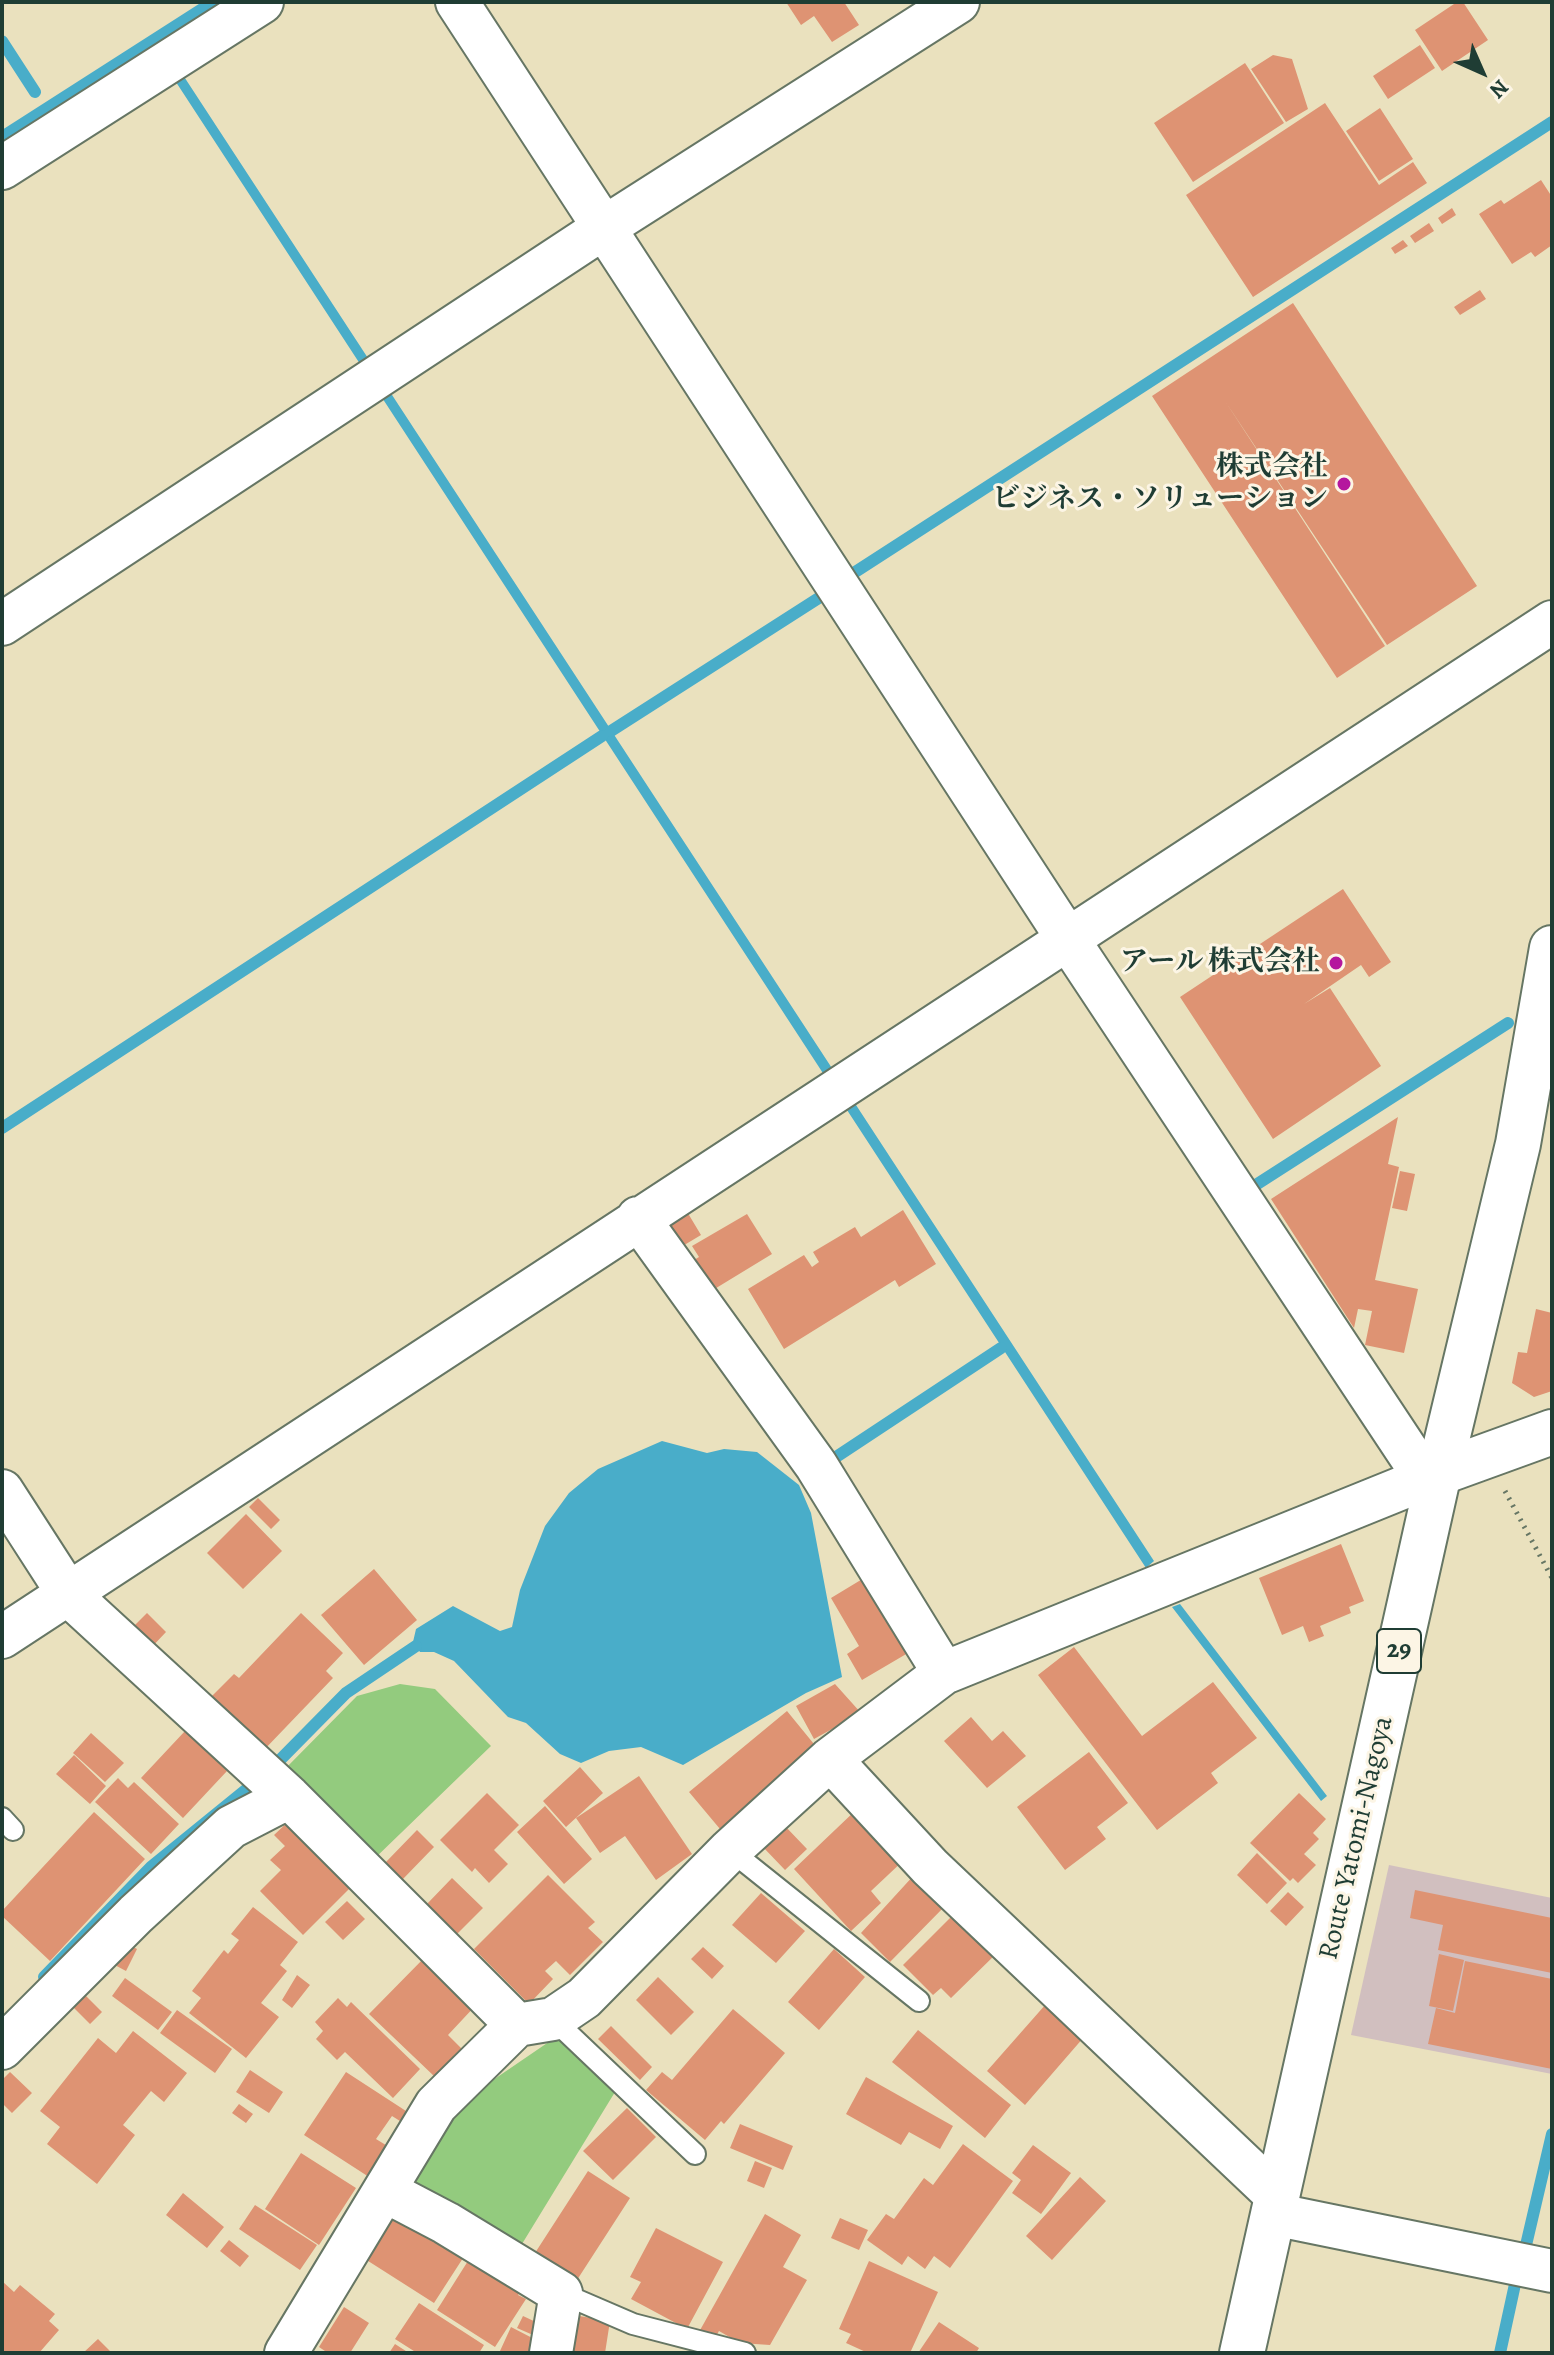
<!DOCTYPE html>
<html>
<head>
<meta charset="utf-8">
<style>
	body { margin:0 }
	#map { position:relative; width:1554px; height:2355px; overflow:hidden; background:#eae1be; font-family:Alegreya,serif }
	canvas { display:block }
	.frame { position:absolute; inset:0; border:4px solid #1f3d34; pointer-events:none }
	.north { position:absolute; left:1442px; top:32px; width:80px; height:80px; -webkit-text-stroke:6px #fcf5e5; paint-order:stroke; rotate:135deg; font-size:22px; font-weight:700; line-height:32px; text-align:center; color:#1f3d34 }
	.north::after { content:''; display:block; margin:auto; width:28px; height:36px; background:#1f3d34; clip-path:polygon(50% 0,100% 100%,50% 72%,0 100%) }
</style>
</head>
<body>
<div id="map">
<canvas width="1554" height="2355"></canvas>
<div class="frame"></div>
<div class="north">N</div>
</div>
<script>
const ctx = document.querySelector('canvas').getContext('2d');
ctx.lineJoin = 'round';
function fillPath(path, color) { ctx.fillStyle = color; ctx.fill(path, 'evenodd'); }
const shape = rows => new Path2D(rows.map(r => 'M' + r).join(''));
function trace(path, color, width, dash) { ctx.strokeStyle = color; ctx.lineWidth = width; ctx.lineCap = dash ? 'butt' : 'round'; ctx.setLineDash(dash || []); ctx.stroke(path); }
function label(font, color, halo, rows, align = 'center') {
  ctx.font = font + ' Alegreya,"Noto Serif JP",serif'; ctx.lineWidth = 6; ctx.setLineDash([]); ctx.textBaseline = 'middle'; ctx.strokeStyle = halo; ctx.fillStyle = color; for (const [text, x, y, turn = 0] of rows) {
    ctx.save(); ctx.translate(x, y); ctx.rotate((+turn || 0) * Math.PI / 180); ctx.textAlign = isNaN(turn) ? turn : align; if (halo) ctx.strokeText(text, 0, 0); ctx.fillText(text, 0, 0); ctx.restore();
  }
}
const industrial = shape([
	[1389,1865,1552,1898,1552,2074,1351,2035]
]);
const green = shape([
	[400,1684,435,1689,491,1746,372,1861,282,1772,357,1696],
	[556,2037,615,2092,514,2257,406,2187,440,2127,474,2093]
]);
const water = shape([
	[202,2,231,2,164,46,1154,1561,1146,1568,157,53,2,149,2,130],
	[662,1441,707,1453,724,1449,757,1452,799,1485,811,1513,842,1677,806,1693,683,1765,641,1747,609,1751,581,1763,560,1754,526,1723,508,1717,454,1661,434,1652,420,1652,413,1642,416,1629,453,1606,500,1631,512,1627,520,1590,545,1526,569,1493,598,1469],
	[1180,1604,1327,1796,1321,1801,1172,1607]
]);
const stream = shape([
	[2,41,35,92],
	[849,576,1552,122],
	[611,731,825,594],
	[2,1128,602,736],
	[1251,1188,1508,1023],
	[830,1461,1001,1348],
	[274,1766,346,1693,416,1646],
	[44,1977,151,1867,247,1789],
	[1523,2258,1552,2134],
	[1500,2353,1517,2275]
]);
const building = shape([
	[786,2,844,2,859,25,832,42,814,16,801,25],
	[1457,2,1463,2,1488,40,1442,71,1415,30],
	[1420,45,1435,68,1388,99,1373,76],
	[1273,55,1292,59,1308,109,1286,122,1251,69],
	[1245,63,1284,123,1193,182,1154,123],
	[1325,103,1379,185,1413,162,1427,183,1253,297,1186,195],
	[1380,108,1413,159,1379,181,1346,131],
	[1541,180,1552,197,1552,245,1535,257,1531,252,1512,264,1479,214,1501,200,1504,204],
	[1452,208,1456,215,1442,224,1438,218],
	[1429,223,1434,231,1415,243,1410,236],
	[1403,240,1408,246,1395,254,1391,248],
	[1480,290,1486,299,1460,315,1454,307],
	[1293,303,1477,586,1387,645,1225,401,1385,646,1337,678,1152,396],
	[1343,889,1391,962,1369,977,1361,965,1304,1004,1330,988,1381,1066,1273,1139,1180,997],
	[1398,1117,1388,1164,1399,1167,1375,1280,1418,1289,1404,1353,1365,1345,1372,1311,1358,1309,1354,1328,1271,1199],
	[1400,1171,1415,1174,1407,1211,1392,1208],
	[686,1210,701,1235,676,1250,661,1226],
	[903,1210,936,1264,899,1287,895,1280,784,1349,748,1289,804,1255,812,1267,819,1262,813,1252,855,1227,861,1237],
	[747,1214,772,1254,708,1293,689,1263,699,1257,692,1246],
	[1536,1309,1552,1313,1552,1391,1534,1397,1512,1383,1518,1352,1527,1353],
	[258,1498,280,1520,271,1529,249,1507],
	[246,1514,282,1551,243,1589,207,1553],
	[1341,1544,1364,1601,1349,1607,1351,1613,1320,1626,1324,1636,1309,1642,1303,1626,1282,1635,1259,1578],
	[374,1569,417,1620,364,1665,321,1615],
	[869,1575,913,1650,862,1680,847,1654,859,1646,831,1598],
	[147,1613,166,1632,149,1650,129,1631],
	[301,1613,343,1653,326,1671,333,1678,262,1752,208,1700,234,1674,239,1678],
	[1074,1647,1142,1736,1213,1682,1257,1738,1211,1773,1218,1783,1157,1830,1038,1675],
	[835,1684,861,1713,814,1739,796,1706],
	[787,1711,818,1749,720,1829,689,1792],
	[971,1717,992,1741,1003,1731,1026,1756,987,1788,944,1741],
	[185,1731,227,1771,183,1818,141,1778],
	[91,1733,124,1763,105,1782,73,1753],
	[1089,1752,1128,1803,1097,1827,1106,1839,1065,1870,1017,1807],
	[74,1755,106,1786,90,1804,56,1774],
	[580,1767,603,1793,566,1827,543,1801],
	[639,1776,692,1854,656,1880,625,1836,600,1853,576,1818],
	[118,1778,128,1788,134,1782,179,1824,151,1854,95,1802],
	[487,1793,519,1825,494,1850,508,1864,489,1883,475,1868,472,1872,440,1840],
	[1299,1793,1326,1819,1313,1833,1319,1839,1304,1854,1316,1865,1298,1883,1293,1878,1290,1881,1250,1843],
	[545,1806,592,1859,564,1884,517,1832],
	[857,1809,905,1859,871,1891,881,1903,851,1931,794,1869],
	[94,1812,145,1859,50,1961,2,1916,2,1911],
	[290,1820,354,1884,303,1935,260,1891,281,1870,270,1860,285,1846,274,1835],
	[784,1825,807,1849,785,1870,762,1846],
	[417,1830,434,1847,402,1880,385,1863],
	[1257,1853,1287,1883,1267,1904,1237,1875],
	[915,1874,946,1905,890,1962,861,1933],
	[548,1875,595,1922,588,1928,603,1942,570,1975,556,1961,545,1971,553,1979,529,2004,474,1949],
	[452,1878,483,1908,456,1935,426,1905],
	[1415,1890,1552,1918,1552,1973,1438,1950,1443,1925,1410,1918],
	[1288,1892,1304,1907,1286,1926,1270,1911],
	[761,1893,805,1931,776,1963,732,1925],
	[347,1901,365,1919,343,1940,325,1922],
	[253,1907,298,1942,280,1965,287,1971,261,2003,279,2017,246,2058,189,2013,201,1998,192,1991,224,1950,228,1954,239,1940,231,1934],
	[957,1911,998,1952,951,1998,941,1988,933,1995,903,1965],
	[122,1941,137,1949,126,1971,111,1963],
	[703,1947,724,1966,712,1979,691,1959],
	[834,1949,865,1977,819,2030,788,2002],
	[1439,1954,1464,1960,1453,2011,1429,2006],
	[427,1955,477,2004,448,2035,462,2049,435,2077,369,2014],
	[1465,1961,1552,1979,1552,2069,1428,2044,1436,2008,1455,2013],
	[297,1975,310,1985,292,2008,282,2000],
	[658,1977,694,2012,671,2035,636,2000],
	[125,1978,172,2012,158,2030,112,1996],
	[80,1990,102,2012,90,2024,68,2002],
	[338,1998,347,2007,351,2002,420,2069,393,2098,345,2052,337,2060,316,2039,323,2031,315,2022],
	[1046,2004,1084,2037,1025,2105,987,2071],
	[733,2009,785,2053,724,2124,721,2121,705,2140,646,2090,662,2072,672,2080],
	[177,2010,232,2049,215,2073,160,2033],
	[611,2026,652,2067,640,2080,598,2039],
	[918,2030,1011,2105,985,2138,892,2062],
	[133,2031,187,2073,164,2102,151,2091,123,2125,135,2135,97,2184,47,2144,60,2127,40,2111,98,2038,116,2053],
	[250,2070,283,2092,269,2113,236,2092],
	[10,2072,32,2093,12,2113,2,2103,2,2080],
	[346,2072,406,2111,400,2121,392,2116,376,2139,389,2147,369,2177,304,2135],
	[866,2077,953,2126,940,2149,909,2132,901,2145,846,2114],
	[239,2104,253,2114,246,2123,232,2113],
	[627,2108,656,2137,613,2180,583,2151],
	[740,2124,793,2146,783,2170,730,2148],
	[963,2144,1013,2181,950,2268,934,2256,925,2269,908,2256,902,2265,867,2240,886,2214,894,2219,924,2178,933,2185],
	[1033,2145,1071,2173,1041,2214,1012,2193,1021,2180,1012,2173],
	[301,2153,356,2188,319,2245,265,2209],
	[755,2161,772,2168,764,2188,747,2181],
	[588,2171,630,2198,577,2280,535,2253],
	[1080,2177,1106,2201,1052,2260,1026,2236],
	[183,2193,224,2227,207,2248,166,2215],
	[255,2205,317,2245,300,2270,239,2229],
	[396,2211,465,2255,434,2303,365,2259],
	[765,2214,801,2235,783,2267,807,2280,770,2345,740,2343,719,2331,714,2340,699,2332],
	[840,2218,868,2230,859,2250,831,2238],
	[656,2228,723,2262,687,2329,631,2299,641,2282,630,2277],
	[229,2240,249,2256,240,2267,220,2251],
	[473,2253,525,2285,518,2295,526,2299,495,2347,437,2310],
	[869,2261,938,2292,910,2353,868,2353,846,2343,851,2334,839,2329],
	[2,2281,14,2292,20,2285,55,2314,49,2321,59,2330,39,2353,2,2353],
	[419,2303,484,2345,479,2353,417,2353,395,2339],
	[344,2307,369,2323,350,2353,328,2353,319,2347],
	[573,2315,610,2321,605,2353,566,2353],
	[523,2316,538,2323,533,2335,517,2328],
	[939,2322,979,2348,976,2353,918,2353],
	[511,2327,540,2342,534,2353,500,2351],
	[98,2339,112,2353,83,2353],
	[395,2344,409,2353,389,2353]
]);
const path = shape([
	[1505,1491,1552,1578]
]);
const lane = shape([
	[2,1818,13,1830],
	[730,1850,919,2001],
	[553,2019,695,2154],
	[561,2293,633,2324,745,2353]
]);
const street = shape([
	[457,2,1067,938,1425,1478],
	[2,168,262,2],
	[2,624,605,227,958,2],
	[638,1218,816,1465,944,1673],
	[2,1491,69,1595,289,1797,517,2025],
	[2,1637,1552,622],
	[830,1759,930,1867,1277,2196],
	[2,2048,136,1914,231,1827,289,1797],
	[385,2191,446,2223,561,2293,551,2353],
	[1273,2214,1552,2271],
	[286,2353,436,2105,517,2025,553,2019,584,1998,730,1850,830,1759,944,1673,1439,1473]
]);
const secondary = shape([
	[1439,1473,1552,1432]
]);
const primary = shape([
	[1242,2353,1439,1473,1518,1144,1552,948]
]);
const markers = [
	[1344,484,8,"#b5179e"],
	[1336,963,8,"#b5179e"]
];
const shields = [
	[1399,1651,44]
];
const shieldNames = [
	["29",1399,1651]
];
const poiNames = [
	["株式会社",1328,468],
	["ビジネス・ソリューション",1328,500],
	["アール 株式会社",1320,963]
];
const streetNames = [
	["Route Yatomi-Nagoya",1357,1838,-77]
];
fillPath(industrial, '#d1bfbf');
fillPath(green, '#93cb7e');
fillPath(water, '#49adc9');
trace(stream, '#49adc9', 12);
fillPath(building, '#de9373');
trace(lane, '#667664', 24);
trace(street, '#667664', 46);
trace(secondary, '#667664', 48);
trace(primary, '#667664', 48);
trace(path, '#667664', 5, [2, 6]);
trace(lane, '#fff', 20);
trace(street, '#fff', 42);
trace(secondary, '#fff', 44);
trace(primary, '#fff', 44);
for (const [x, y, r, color] of markers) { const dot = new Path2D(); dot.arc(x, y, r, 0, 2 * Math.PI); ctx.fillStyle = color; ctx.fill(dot); trace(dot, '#fcf5e5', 3); }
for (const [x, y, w] of shields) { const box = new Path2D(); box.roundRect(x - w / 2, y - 22, w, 44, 6); ctx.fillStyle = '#fcf5e5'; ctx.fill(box); trace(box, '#1f3d34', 2); }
label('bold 26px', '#1f3d34', null, shieldNames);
label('bold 28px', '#1f3d34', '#fcf5e5', poiNames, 'right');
label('28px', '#1f3d34', '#fcf5e5', streetNames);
</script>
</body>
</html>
